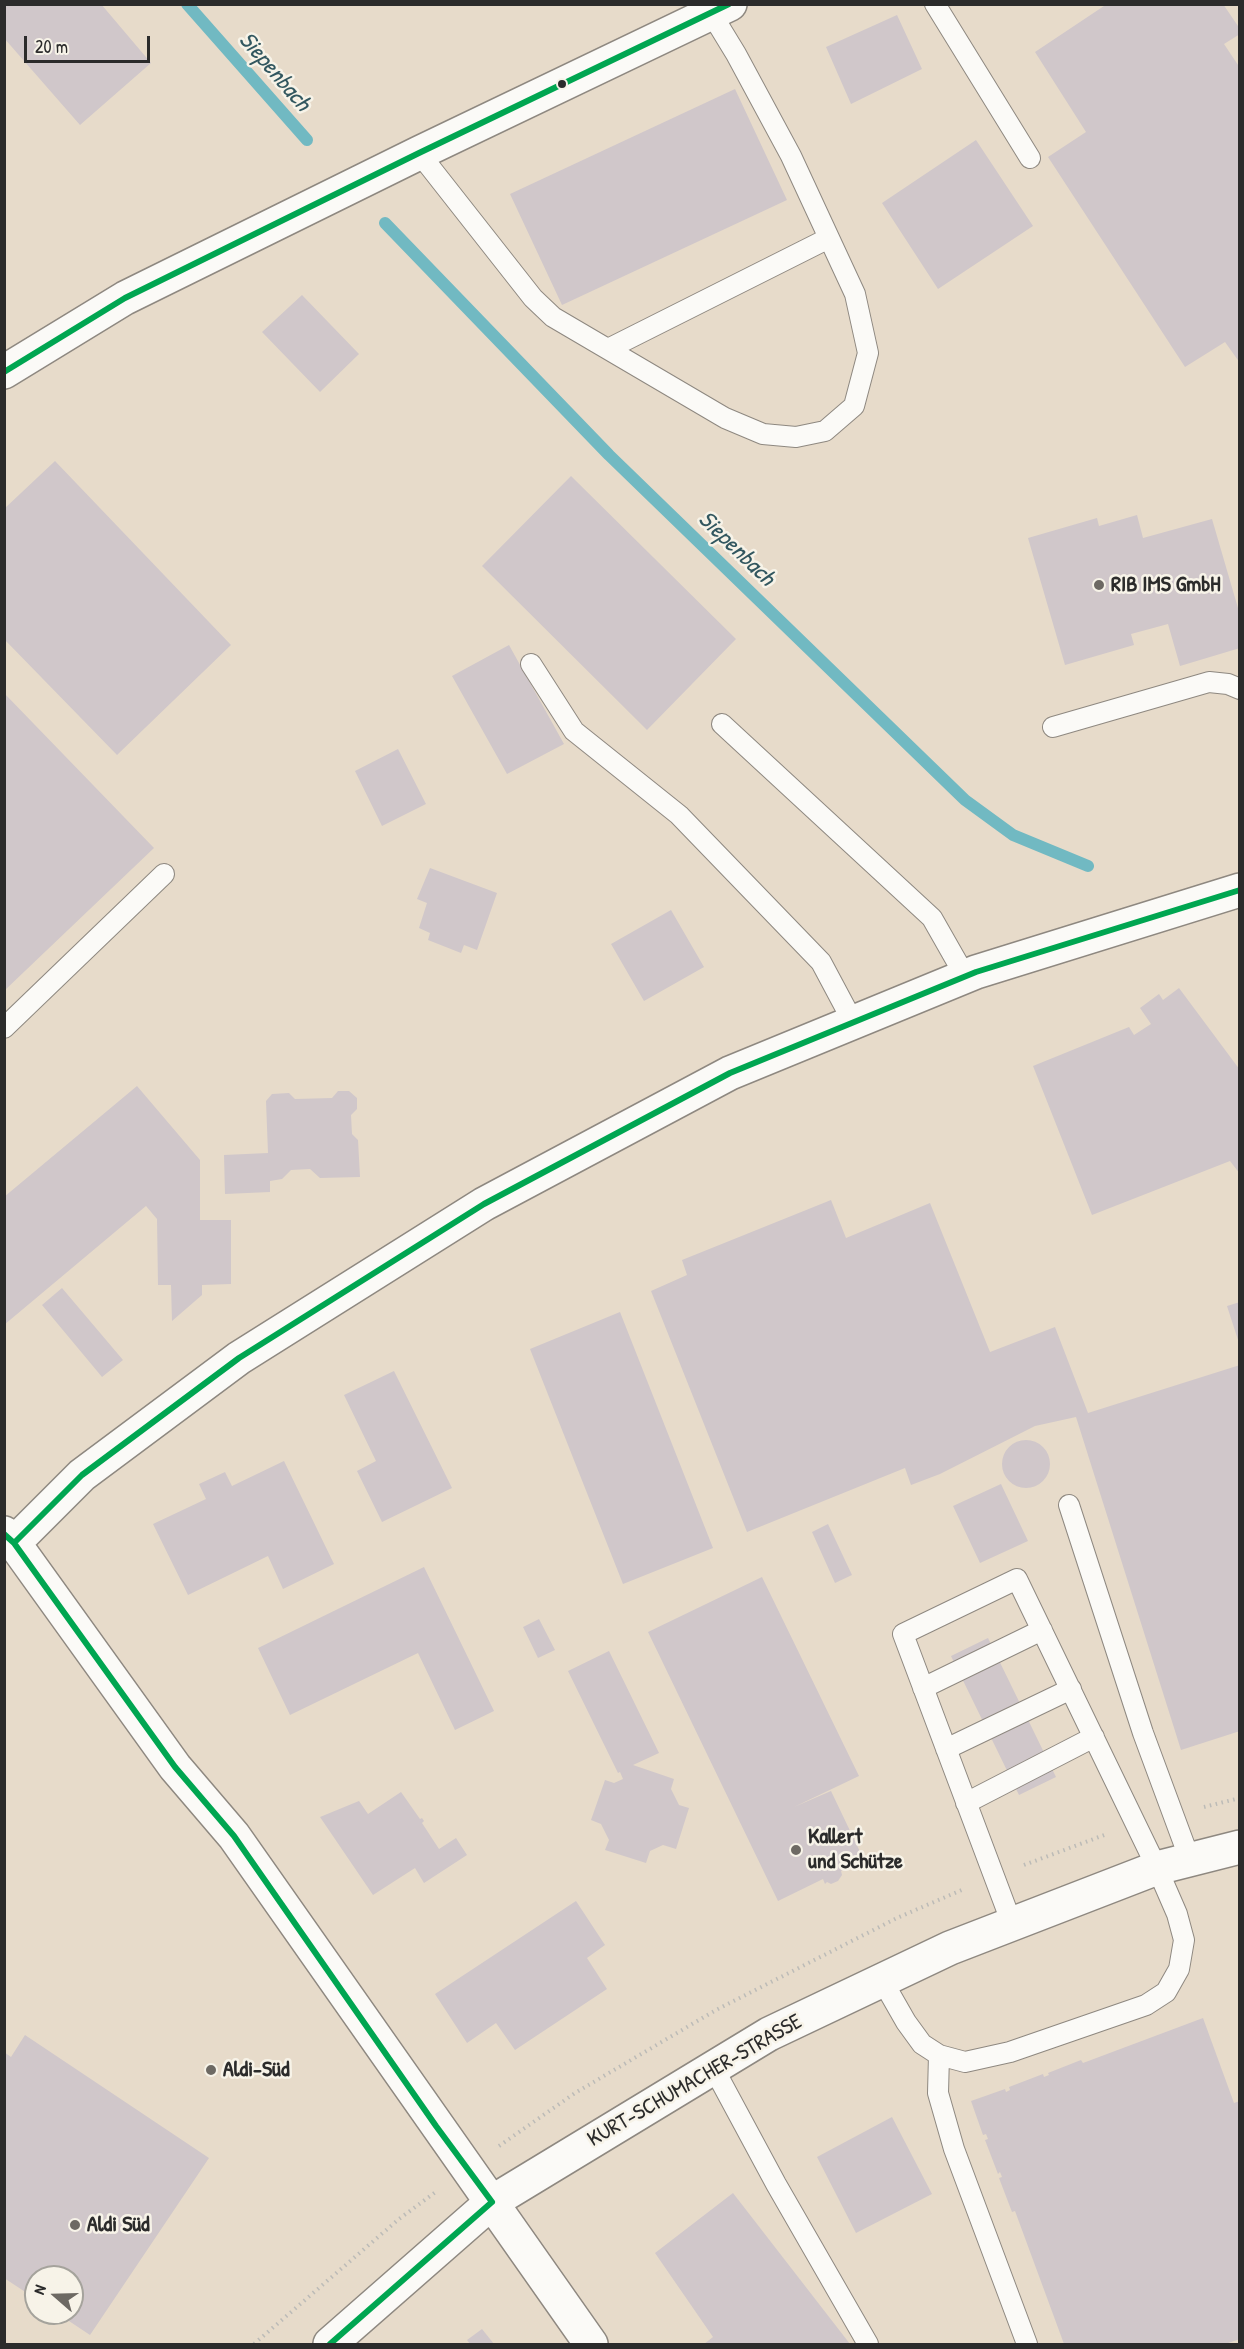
<!DOCTYPE html>
<html>
<head>
<meta charset="utf-8">
<style>
	body { margin:0 }
	#map { position:relative; width:1244px; height:2349px; overflow:hidden; background:#e7dbca; font-family:"Patrick Hand",sans-serif }
	canvas { display:block }
	.frame { position:absolute; inset:0; border:6px solid #2b2b2b; pointer-events:none }
	.north { position:absolute; left:24px; top:2265px; width:60px; height:60px; box-sizing:border-box; background:#f7f3e8; border:2px solid #a5a39c; border-radius:50%; rotate:290deg; font-size:16px; font-weight:700; line-height:24px; text-align:center; color:#2b2b2b }
	.north::after { content:''; display:block; margin:auto; width:21px; height:27px; background:#6d6963; clip-path:polygon(50% 0,100% 100%,50% 72%,0 100%) }
	.scale { position:absolute; left:24px; top:36px; width:126px; height:27px; box-sizing:border-box; border:3px solid #2b2b2b; border-top:0; padding-left:8px; font-size:18px; line-height:21px; white-space:nowrap; color:#2b2b2b; -webkit-text-stroke:4px #f7f3e8; paint-order:stroke }
</style>
</head>
<body>
<div id="map">
<canvas width="1244" height="2349"></canvas>
<div class="frame"></div>
<div class="north">N</div>
<div class="scale">20 m</div>
</div>
<script>
const ctx = document.querySelector('canvas').getContext('2d');
ctx.lineJoin = 'round';
const shape = rows => new Path2D(rows.map(r => 'M' + r).join(''));
function trace(path, color, width, dash) { ctx.strokeStyle = color; ctx.lineWidth = width; ctx.lineCap = dash ? 'butt' : 'round'; ctx.setLineDash(dash || []); ctx.stroke(path); }
function fillPath(path, color) { ctx.fillStyle = color; ctx.fill(path, 'evenodd'); }
function label(font, color, halo, rows, align = 'center') {
  ctx.font = font + ' "Patrick Hand",sans-serif'; ctx.lineWidth = 5; ctx.setLineDash([]); ctx.textBaseline = 'middle'; ctx.strokeStyle = halo; ctx.fillStyle = color; for (const [text, x, y, turn = 0] of rows) {
    ctx.save(); ctx.translate(x, y); ctx.rotate((+turn || 0) * Math.PI / 180); ctx.textAlign = isNaN(turn) ? turn : align; if (halo) ctx.strokeText(text, 0, 0); ctx.fillText(text, 0, 0); ctx.restore();
  }
}
const stream = shape([
	[187,4,307,140],
	[385,223,609,455,965,800,1013,835,1088,866]
]);
const building = shape([
	[4,4,101,4,151,63,80,125,4,38],
	[1107,4,1223,4,1240,29,1240,34,1224,44,1240,68,1240,363,1225,342,1185,367,1048,157,1086,132,1035,52],
	[897,15,922,69,851,104,826,47],
	[735,89,787,200,562,305,510,194],
	[976,140,1033,226,938,289,882,203],
	[302,295,359,354,320,392,262,332],
	[55,461,231,645,117,755,4,639,4,509],
	[571,476,736,639,647,730,482,566],
	[1137,515,1143,538,1212,519,1240,615,1240,648,1180,666,1168,624,1131,634,1134,645,1065,665,1028,538,1097,518,1099,526],
	[509,645,564,744,507,774,452,676],
	[4,693,154,848,4,991],
	[398,749,426,804,382,826,355,771],
	[430,868,497,893,477,950,464,945,461,953,428,940,430,933,419,928,427,903,417,899],
	[671,910,704,967,644,1001,611,944],
	[1179,988,1240,1070,1240,1174,1230,1161,1092,1215,1033,1066,1129,1027,1134,1035,1151,1024,1140,1008,1159,994,1163,1000],
	[137,1086,200,1160,200,1220,231,1220,231,1284,202,1285,202,1295,172,1321,171,1285,158,1285,157,1219,146,1206,4,1325,4,1197],
	[338,1091,349,1091,357,1098,357,1109,351,1115,352,1134,358,1140,360,1177,320,1178,310,1169,291,1170,282,1179,270,1181,270,1192,225,1194,224,1155,268,1153,266,1101,272,1094,289,1093,295,1099,332,1098],
	[831,1200,846,1238,930,1203,990,1352,1055,1327,1088,1413,1240,1365,1240,1731,1181,1750,1076,1417,1035,1426,940,1474,911,1485,905,1468,747,1532,651,1291,687,1275,682,1260],
	[62,1288,123,1360,102,1377,42,1305],
	[1240,1302,1240,1343,1239,1343,1227,1306],
	[620,1312,713,1548,623,1584,530,1349],
	[394,1371,452,1488,382,1522,357,1471,376,1461,344,1395],
	'1002 1464a24 24 0 1 1 48 0a24 24 0 1 1-48 0Z',
	[284,1461,334,1564,283,1589,268,1556,188,1595,153,1524,206,1499,199,1484,225,1472,232,1486],
	[1001,1484,1028,1541,980,1563,953,1506],
	[828,1524,852,1575,835,1583,812,1532],
	[424,1567,494,1711,455,1730,418,1653,290,1715,258,1648],
	[762,1577,859,1776,794,1807,831,1791,864,1860,841,1871,842,1875,838,1881,831,1884,827,1882,825,1884,823,1879,778,1901,648,1632],
	[539,1619,555,1650,538,1658,523,1627],
	[988,1638,1056,1777,1019,1795,951,1656],
	[609,1651,659,1753,633,1765,674,1779,671,1789,679,1805,689,1808,676,1849,663,1845,650,1851,646,1863,605,1850,609,1840,601,1824,591,1820,605,1780,614,1783,623,1779,620,1772,618,1773,568,1671],
	[401,1792,420,1819,422,1818,424,1821,422,1823,439,1849,456,1838,467,1855,424,1883,415,1868,373,1895,320,1817,359,1801,368,1814],
	[576,1901,605,1945,587,1958,607,1989,515,2050,496,2023,467,2043,435,1994],
	[1203,2018,1234,2103,1240,2101,1240,2339,1225,2344,1064,2344,1015,2211,1012,2212,999,2178,1002,2177,1000,2172,998,2174,985,2140,988,2139,986,2134,983,2135,971,2101,1005,2089,1006,2092,1010,2090,1009,2087,1043,2074,1044,2077,1049,2075,1048,2073,1081,2060,1083,2063],
	[25,2035,209,2158,90,2335,57,2313,72,2313,72,2277,36,2277,36,2299,4,2278,4,2052,11,2057],
	[892,2117,932,2194,856,2233,817,2157],
	[733,2193,850,2344,704,2344,713,2337,655,2253],
	[482,2329,494,2344,470,2344,467,2340]
]);
const path = shape([
	[1204,1807,1240,1798],
	[1024,1865,1107,1834],
	[499,2146,575,2093,716,2010,897,1918,964,1889],
	[254,2344,399,2219,437,2191]
]);
const lane = shape([
	[935,4,1030,158],
	[419,153,533,298,553,317,725,418,763,434,796,437,825,431,854,406,868,353,855,294,791,156,736,54,711,13],
	[608,349,829,238],
	[531,664,574,731,679,815,821,962,853,1022],
	[722,724,932,918,965,976],
	[1053,727,1209,682,1228,684,1240,689],
	[4,1028,164,874],
	[1069,1505,1143,1733,1190,1860],
	[923,1688,1042,1630],
	[946,1749,1071,1689],
	[966,1803,1094,1737],
	[882,1980,906,2022,922,2044,939,2055,965,2062,1010,2052,1146,2005,1166,1992,1179,1969,1184,1940,1177,1914,1157,1868,1017,1579,903,1634,1012,1924],
	[939,2055,938,2093,954,2149,1027,2344],
	[713,2067,776,2184,868,2344]
]);
const street = shape([
	[4,372,125,298,419,153,730,4],
	[4,1533,14,1543,175,1767,234,1836,591,2344],
	[14,1543,82,1475,239,1358,484,1204,730,1073,976,972,1240,890],
	[330,2344,492,2202,769,2034,950,1948,1157,1868,1240,1847]
]);
const bus1 = shape([
	[4,372,125,298,419,153,729,4],
	[4,1534,14,1543,175,1767,234,1836,436,2126,492,2202],
	[14,1543,82,1475,239,1358,484,1204,730,1073,976,972,1240,890],
	[330,2344,492,2202]
]);
const markers = [
	[562,84,5,"#2b2b2b"],
	[1099,585,6,"#6d6963"],
	[796,1850,6,"#6d6963"],
	[211,2070,6,"#6d6963"],
	[75,2225,6,"#6d6963"]
];
const poiNames = [
	["RIB IMS GmbH",1111,585],
	["Kallert",808,1837],
	["und Schütze",808,1862],
	["Aldi-Süd",223,2070],
	["Aldi Süd",87,2225]
];
const streetNames = [
	["KURT-SCHUMACHER-STRASSE",695,2081,-30]
];
const waterNames = [
	["Siepenbach",274,72,49],
	["Siepenbach",736,549,44]
];
trace(stream, '#71b9c2', 12);
fillPath(building, '#d0c7ca');
trace(lane, '#8e8880', 22);
trace(street, '#8e8880', 36);
trace(path, '#bcbbb7', 4, [1.5, 4.5]);
trace(lane, '#fbfaf7', 20);
trace(street, '#fbfaf7', 33);
trace(bus1, '#00a651', 6);
for (const [x, y, r, color] of markers) { const dot = new Path2D(); dot.arc(x, y, r, 0, 2 * Math.PI); ctx.fillStyle = color; ctx.fill(dot); trace(dot, '#f7f3e8', 2); }
label('bold 22px', '#2b2b2b', '#f7f3e8', poiNames, 'left');
label('22px', '#2b2b2b', '#f7f3e8', streetNames);
label('italic 24px', '#32575f', '#f7f3e8', waterNames);
</script>
</body>
</html>
